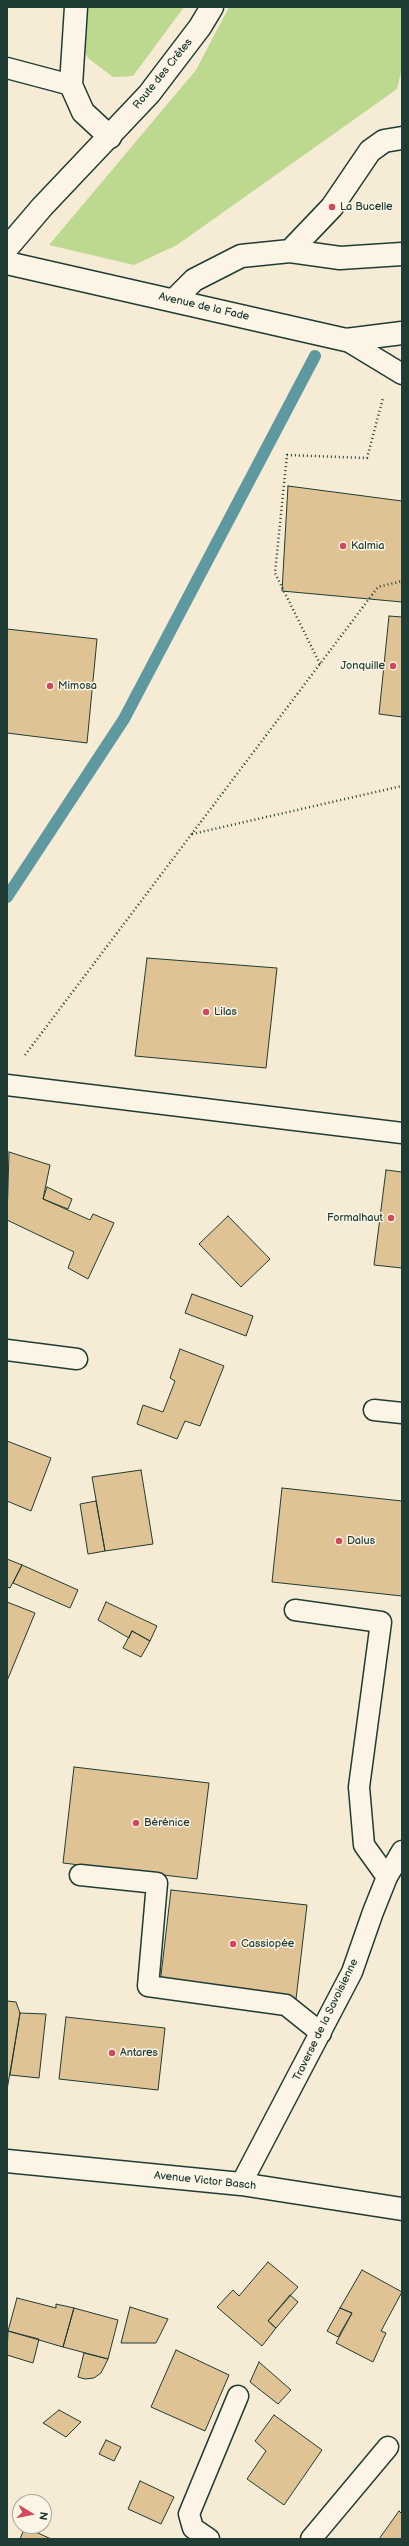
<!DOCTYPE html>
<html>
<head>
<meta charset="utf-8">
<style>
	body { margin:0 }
	#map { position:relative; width:409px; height:2546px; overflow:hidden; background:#f6ebd5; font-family:"Balsamiq Sans",sans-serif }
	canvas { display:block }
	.frame { position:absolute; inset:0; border:8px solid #1f3d34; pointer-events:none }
	.north { position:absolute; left:12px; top:2494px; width:40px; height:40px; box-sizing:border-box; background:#fcf5e5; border:1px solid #a4ab9e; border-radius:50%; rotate:100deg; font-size:11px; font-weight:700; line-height:16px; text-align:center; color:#1f3d34 }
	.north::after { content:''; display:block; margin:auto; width:14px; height:18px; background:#d1495b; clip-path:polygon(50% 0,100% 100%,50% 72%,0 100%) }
</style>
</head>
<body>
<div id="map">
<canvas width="409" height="2546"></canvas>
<div class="frame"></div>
<div class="north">N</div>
</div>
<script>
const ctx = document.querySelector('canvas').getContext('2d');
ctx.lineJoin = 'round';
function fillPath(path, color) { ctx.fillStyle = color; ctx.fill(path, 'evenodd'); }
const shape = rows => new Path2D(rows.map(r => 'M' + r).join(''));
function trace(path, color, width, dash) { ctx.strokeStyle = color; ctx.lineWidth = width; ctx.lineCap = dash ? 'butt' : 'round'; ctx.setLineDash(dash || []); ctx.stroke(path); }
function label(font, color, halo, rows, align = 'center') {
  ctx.font = font + ' "Balsamiq Sans",sans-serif'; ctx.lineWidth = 3; ctx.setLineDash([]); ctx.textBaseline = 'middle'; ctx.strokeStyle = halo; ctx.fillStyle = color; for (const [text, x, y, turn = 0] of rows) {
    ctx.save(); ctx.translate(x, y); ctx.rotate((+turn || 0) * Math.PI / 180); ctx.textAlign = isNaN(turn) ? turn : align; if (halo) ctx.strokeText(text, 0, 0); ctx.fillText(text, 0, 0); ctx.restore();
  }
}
const green = shape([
	[85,7,184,7,133,76,113,77,88,58,81,45],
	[229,7,402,7,402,68,397,89,177,245,134,265,49,245,196,70]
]);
const stream = shape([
	[7,897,124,719,315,356]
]);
const building = shape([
	[288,486,402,501,402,602,282,591,288,486],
	[389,616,402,617,402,717,379,714,389,616],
	[7,629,97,639,87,743,7,733,7,629],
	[147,958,277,968,266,1068,135,1056,147,958],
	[9,1152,50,1165,43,1199,90,1220,93,1214,114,1223,88,1279,68,1268,74,1252,7,1220,9,1152],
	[386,1170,402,1172,402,1268,374,1265,386,1170],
	[47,1187,72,1199,68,1209,43,1199,47,1187],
	[228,1216,270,1259,241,1287,199,1244,228,1216],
	[192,1294,253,1316,246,1336,185,1313,192,1294],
	[180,1349,224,1366,200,1426,185,1421,177,1439,137,1424,143,1405,163,1412,175,1381,170,1378,180,1349],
	[7,1441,51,1458,31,1511,7,1501,7,1441],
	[141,1470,153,1544,105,1551,92,1477,141,1470],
	[282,1488,402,1501,402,1596,272,1582,282,1488],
	[96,1501,105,1551,88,1554,80,1504,96,1501],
	[7,1559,22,1565,10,1588,7,1587,7,1559],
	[22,1565,78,1590,70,1608,13,1583,22,1565],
	[7,1602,35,1613,7,1681,7,1602],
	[106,1602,157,1626,150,1641,132,1631,129,1638,98,1620,106,1602],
	[132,1631,150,1641,141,1657,123,1648,132,1631],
	[74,1767,209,1783,197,1879,63,1863,74,1767],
	[171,1890,307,1905,296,1999,160,1984,171,1890],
	[7,2001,16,2002,20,2013,7,2090,7,2001],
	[20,2013,46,2014,39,2078,10,2075,20,2013],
	[66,2017,165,2028,158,2090,59,2079,66,2017],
	[268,2262,298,2287,268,2321,276,2328,262,2346,217,2307,233,2290,239,2296,268,2262],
	[362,2270,402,2292,381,2331,386,2333,373,2362,336,2343,352,2313,340,2308,362,2270],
	[290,2295,298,2302,276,2328,268,2321,290,2295],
	[17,2298,56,2308,56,2304,74,2308,63,2347,8,2331,17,2298],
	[130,2307,168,2319,156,2343,121,2343,130,2307],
	[74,2308,118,2320,108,2359,63,2347,74,2308],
	[340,2308,352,2313,338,2337,327,2331,340,2308],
	[8,2331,39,2339,33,2363,7,2355,8,2331],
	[176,2350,229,2375,205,2431,151,2407,176,2350],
	[84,2353,108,2359,101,2373,94,2378,85,2379,78,2377,84,2353],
	[259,2362,291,2390,278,2404,250,2382,259,2362],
	[59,2410,81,2422,66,2437,43,2423,59,2410],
	[274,2415,322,2450,284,2505,247,2479,266,2451,255,2441,274,2415],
	[106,2440,121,2447,114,2461,99,2454,106,2440],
	[140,2481,174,2497,161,2524,128,2509,140,2481],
	[399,2511,402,2514,402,2539,379,2539,399,2511],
	[25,2527,51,2539,20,2539,25,2527]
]);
const path = shape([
	[320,664,275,573,287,455,367,458,383,398],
	[192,834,402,786],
	[25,1055,378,587,402,581]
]);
const service = shape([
	[7,68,71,85],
	[346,340,402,374],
	[7,1085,402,1133],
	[7,1350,77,1359],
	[374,1410,402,1413],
	[295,1610,381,1622,359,1787,364,1845,387,1877],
	[80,1875,157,1883,148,1986,286,2005,321,2033],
	[241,2184,352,1972,373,1912,387,1877,402,1851],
	[209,2539,193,2528,189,2514,238,2396],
	[311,2539,388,2447]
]);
const minor = shape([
	[76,7,71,85,83,112,110,137],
	[290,251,332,207,370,151,384,141,402,138],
	[7,263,346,340,402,333],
	[175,299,194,280,241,256,290,251,340,258,402,254],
	[7,2161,241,2184,402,2209]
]);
const tertiary = shape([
	[7,248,42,207,149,94,200,27,212,7]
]);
const markers = [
	[332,207,4,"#d1495b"],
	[343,546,4,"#d1495b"],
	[393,666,4,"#d1495b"],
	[50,686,4,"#d1495b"],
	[206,1012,4,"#d1495b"],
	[391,1218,4,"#d1495b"],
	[339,1541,4,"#d1495b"],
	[136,1823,4,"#d1495b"],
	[233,1944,4,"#d1495b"],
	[112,2053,4,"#d1495b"]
];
const streetNames = [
	["Route des Crêtes",163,74,-51],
	["Avenue de la Fade",204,307,13],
	["Traverse de la Savoisienne",326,2020,-64],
	["Avenue Victor Basch",205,2181,6]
];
const poiNames = [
	["La Bucelle",340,207],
	["Kalmia",351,546],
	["Jonquille",385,666,"right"],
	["Mimosa",58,686],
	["Lilas",214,1012],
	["Formalhaut",383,1218,"right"],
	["Dalus",347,1541],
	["Bérénice",144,1823],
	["Cassiopée",241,1944],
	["Antares",120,2053]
];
fillPath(green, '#bdd88f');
trace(stream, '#5f99a0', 12);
fillPath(building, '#e0c394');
trace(building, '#1f3d34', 1);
trace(service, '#1f3d34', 23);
trace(minor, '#1f3d34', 25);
trace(tertiary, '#1f3d34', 25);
trace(path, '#1f3d34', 2.5, [1, 3]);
trace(service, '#fcf5e5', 20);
trace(minor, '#fcf5e5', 22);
trace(tertiary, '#fcf5e5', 22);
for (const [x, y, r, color] of markers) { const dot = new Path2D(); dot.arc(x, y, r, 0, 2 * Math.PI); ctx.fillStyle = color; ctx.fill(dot); trace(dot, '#fcf5e5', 1.5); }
label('11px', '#1f3d34', '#fcf5e5', streetNames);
label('11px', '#1f3d34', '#fcf5e5', poiNames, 'left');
</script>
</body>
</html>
